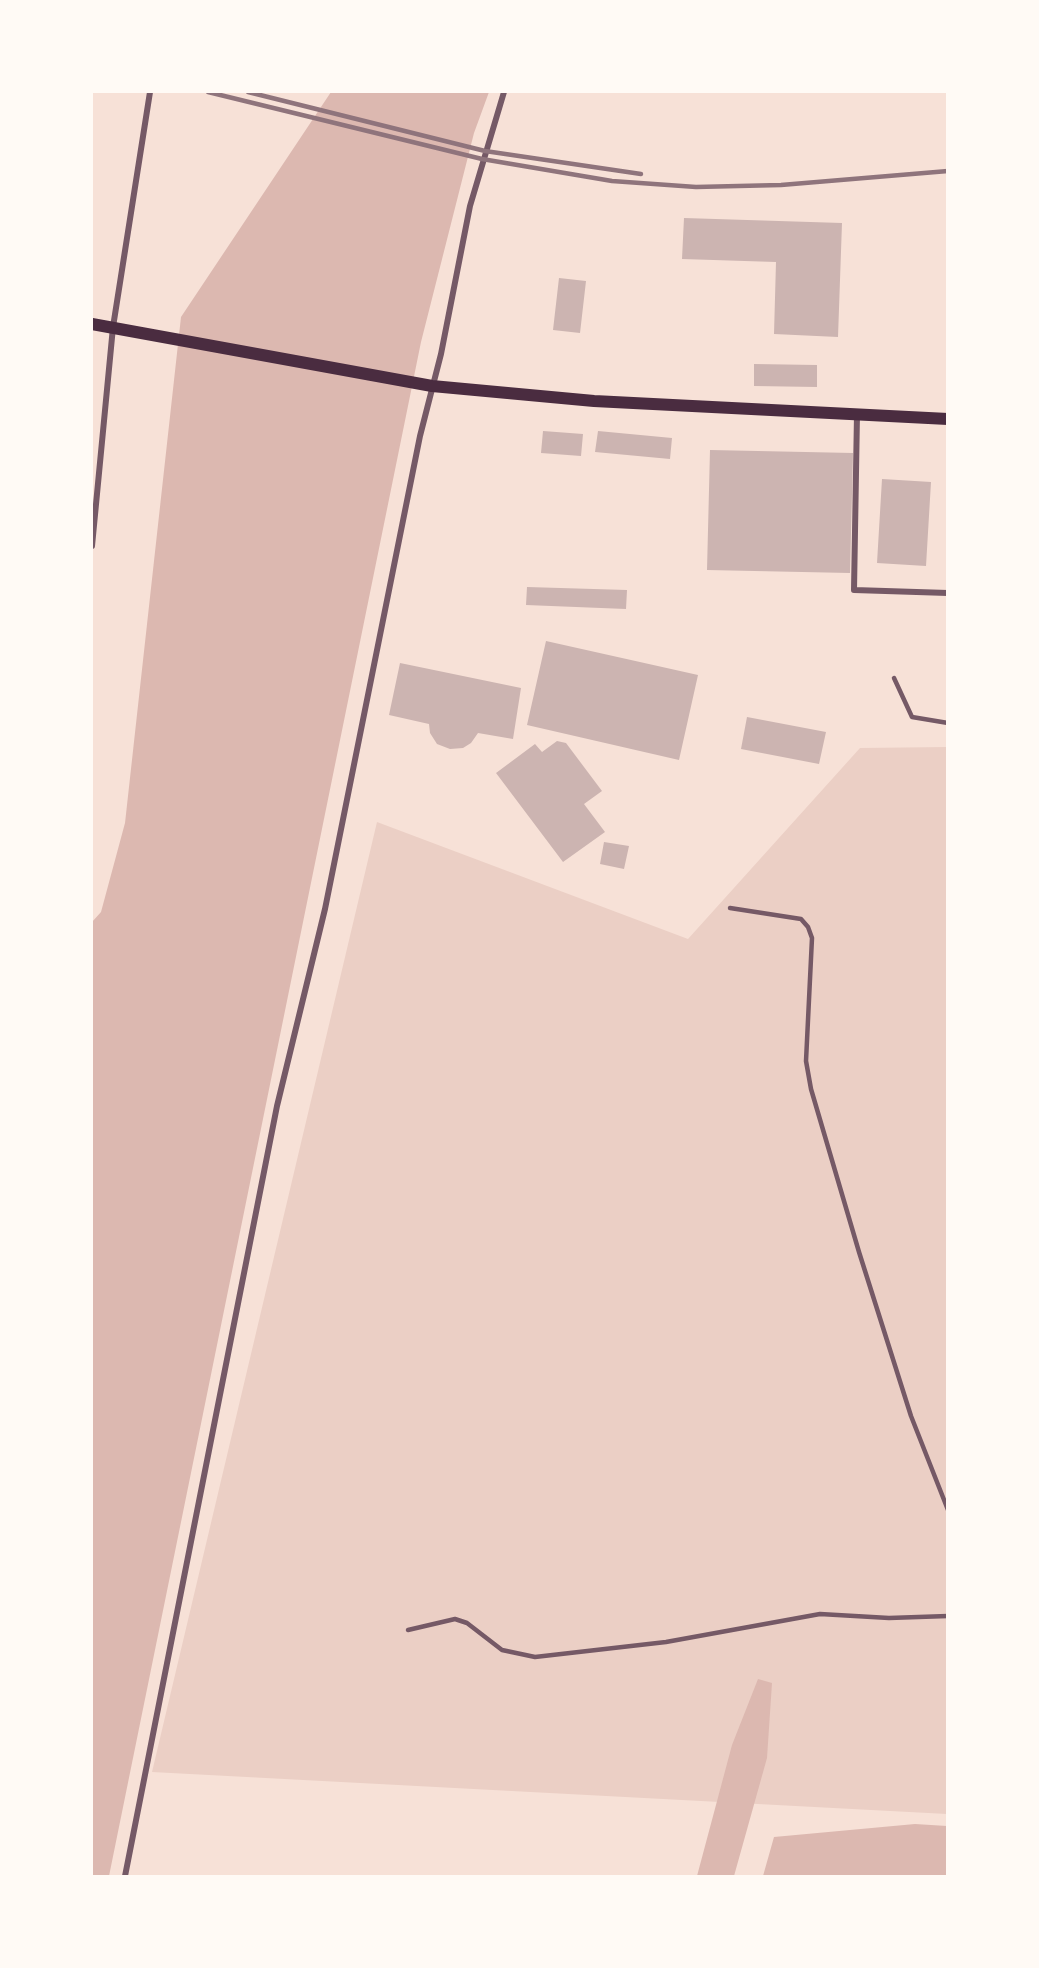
<!DOCTYPE html>
<html>
<head>
<meta charset="utf-8">
<style>
	body { margin:0 }
	#map { position:relative; width:1039px; height:1968px; overflow:hidden; background:#f7e1d7; font-family:Georgia,serif }
	canvas { display:block }
	.frame { position:absolute; inset:0; border:93px solid #fffaf5; pointer-events:none }
</style>
</head>
<body>
<div id="map">
<canvas width="1039" height="1968"></canvas>
<div class="frame"></div>
</div>
<script>
const ctx = document.querySelector('canvas').getContext('2d');
ctx.lineJoin = 'round';
function fillPath(path, color) { ctx.fillStyle = color; ctx.fill(path, 'evenodd'); }
const shape = rows => new Path2D(rows.map(r => 'M' + r).join(''));
function trace(path, color, width, dash) { ctx.strokeStyle = color; ctx.lineWidth = width; ctx.lineCap = dash ? 'butt' : 'round'; ctx.setLineDash(dash || []); ctx.stroke(path); }
const green = shape([
	[947,747,947,1814,152,1772,377,822,688,939,860,748]
]);
const water = shape([
	[331,92,489,92,474,133,421,342,109,1876,92,1876,92,922,101,912,125,823,181,317],
	[758,1679,772,1683,767,1758,734,1876,697,1876,732,1745],
	[915,1824,947,1826,947,1876,763,1876,774,1837]
]);
const building = shape([
	[684,218,842,223,838,337,774,334,776,262,682,259],
	[559,278,586,281,580,333,553,330],
	[754,364,817,365,817,387,754,386],
	[543,431,583,434,581,456,541,453],
	[598,431,672,438,670,459,595,452],
	[710,450,853,453,850,573,707,570],
	[882,479,931,482,926,566,877,563],
	[527,587,627,590,626,609,526,605],
	[546,641,698,675,679,760,527,725],
	[400,663,521,688,513,739,478,733,471,743,463,748,450,749,437,744,430,733,429,724,389,715],
	[747,717,826,732,819,764,741,749],
	[557,741,566,743,602,791,584,804,605,832,563,862,496,773,535,744,542,752],
	[604,842,629,846,624,869,600,864]
]);
const service = shape([
	[894,678,912,717,948,723],
	[730,908,801,919,808,927,812,938,806,1061,811,1089,859,1252,911,1416,948,1510],
	[408,1630,455,1619,467,1623,502,1650,535,1657,666,1642,820,1614,889,1618,948,1616]
]);
const minor = shape([
	[857,414,854,590,948,593],
	[92,546,113,327,150,92],
	[125,1876,277,1106,325,909,420,436,441,354,470,206,504,92]
]);
const secondary = shape([
	[92,324,432,386,594,401,948,419]
]);
const rail = shape([
	[208,92,482,159,612,181,696,187,781,185,948,171],
	[248,92,485,151,641,174]
]);
fillPath(green, '#ebcfc5');
fillPath(water, '#dcb8b0');
fillPath(building, '#ccb4b1');
trace(service, '#755966', 4.5);
trace(minor, '#755966', 6);
trace(secondary, '#4a2c40', 12);
trace(rail, '#8f747c', 4.5);
</script>
</body>
</html>
